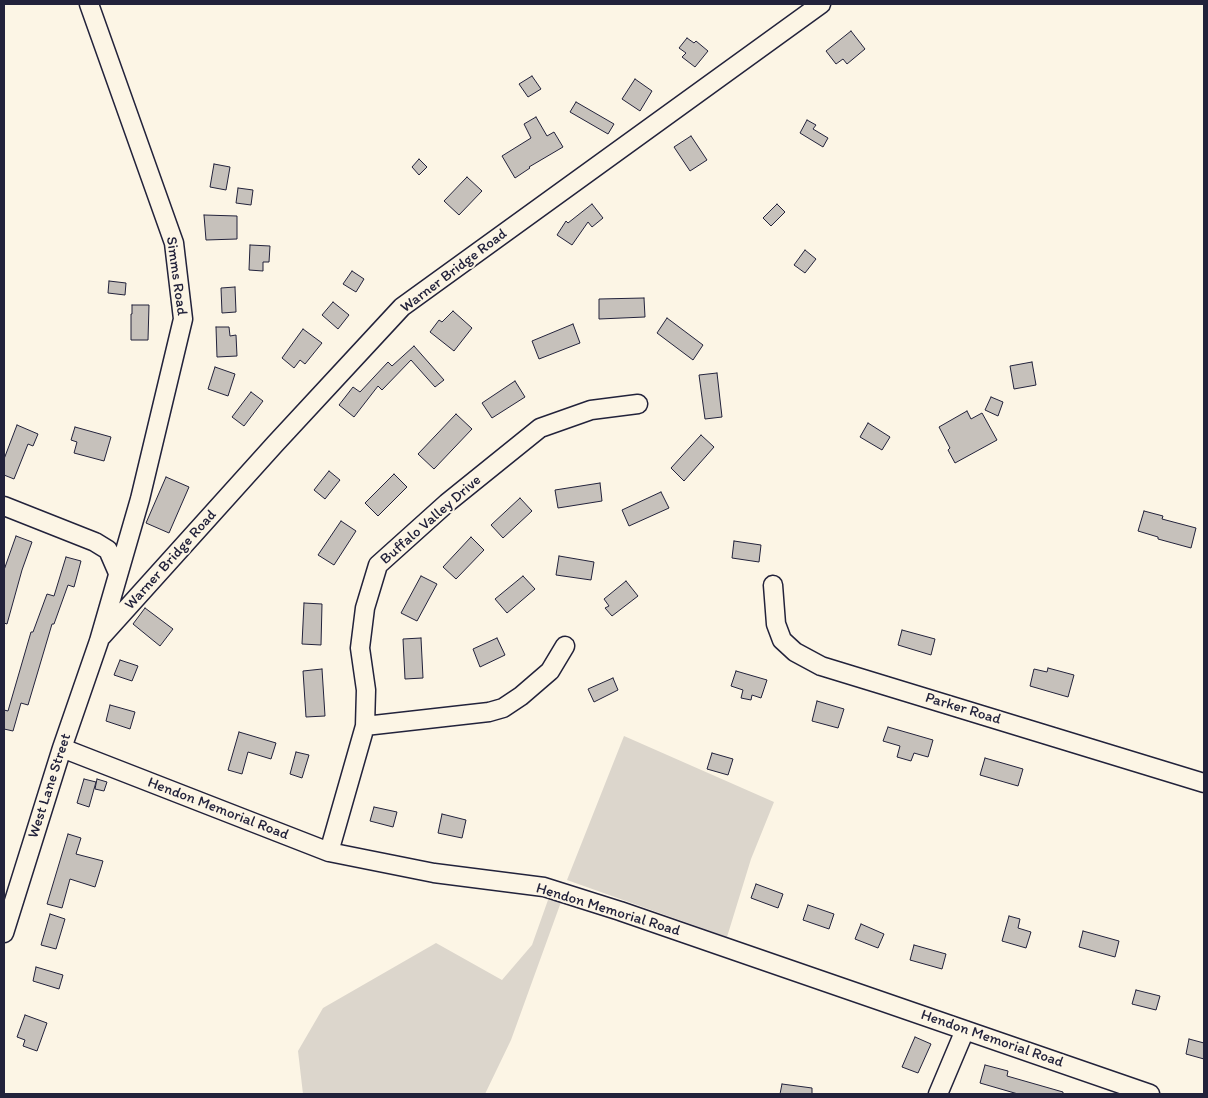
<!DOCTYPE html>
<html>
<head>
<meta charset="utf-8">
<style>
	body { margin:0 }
	#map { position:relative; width:1208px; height:1098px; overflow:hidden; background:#fcf5e5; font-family:Itim,sans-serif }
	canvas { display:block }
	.frame { position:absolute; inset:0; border:5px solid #22223b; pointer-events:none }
</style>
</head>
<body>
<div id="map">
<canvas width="1208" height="1098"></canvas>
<div class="frame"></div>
</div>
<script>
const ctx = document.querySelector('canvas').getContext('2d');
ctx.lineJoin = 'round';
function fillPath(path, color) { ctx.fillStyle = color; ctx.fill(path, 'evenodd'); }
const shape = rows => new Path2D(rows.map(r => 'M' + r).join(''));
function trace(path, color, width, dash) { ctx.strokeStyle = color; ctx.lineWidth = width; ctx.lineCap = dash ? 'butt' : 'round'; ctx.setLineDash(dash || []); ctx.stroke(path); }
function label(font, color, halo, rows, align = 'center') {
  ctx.font = font + ' Itim,sans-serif'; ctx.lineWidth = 4; ctx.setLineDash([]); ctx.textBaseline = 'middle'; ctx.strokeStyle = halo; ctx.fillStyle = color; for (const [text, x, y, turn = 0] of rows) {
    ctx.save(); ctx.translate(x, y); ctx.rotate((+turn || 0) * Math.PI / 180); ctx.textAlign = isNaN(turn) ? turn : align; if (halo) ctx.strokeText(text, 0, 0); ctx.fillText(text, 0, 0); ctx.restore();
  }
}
const green = shape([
	[624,736,774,802,751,859,727,937,567,880],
	[548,900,561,902,511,1040,485,1094,303,1094,298,1051,323,1008,436,943,502,980,532,945]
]);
const building = shape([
	[851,31,865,49,847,64,843,59,836,64,826,51,851,31],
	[687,38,694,43,696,41,708,51,695,67,682,57,686,53,679,48,687,38],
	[532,76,541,89,528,97,519,84,532,76],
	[635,79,652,91,640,111,622,99,635,79],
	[576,102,614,124,608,134,570,112,576,102],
	[536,117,547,136,554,132,563,147,529,167,530,168,515,178,502,156,531,138,524,124,536,117],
	[807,120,816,125,813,129,828,138,823,147,800,133,807,120],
	[691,136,707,160,690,171,674,147,691,136],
	[419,159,427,167,419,175,412,167,419,159],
	[214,164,230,167,226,190,210,187,214,164],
	[467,177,482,191,459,215,444,201,467,177],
	[238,188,253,190,251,205,236,203,238,188],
	[592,204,603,218,592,227,588,222,572,245,557,235,566,221,568,223,592,204],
	[777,204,785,212,771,226,763,218,777,204],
	[204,215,237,216,237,239,206,240,204,215],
	[250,245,270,246,269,262,263,262,263,271,249,270,250,245],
	[805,250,816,259,805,273,794,265,805,250],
	[352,271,364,279,356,292,343,284,352,271],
	[109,281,126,283,125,295,108,293,109,281],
	[235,287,236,312,222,313,221,288,235,287],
	[644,298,645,317,599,319,599,299,644,298],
	[333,302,349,315,338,329,322,315,333,302],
	[132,305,149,305,148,340,131,340,131,314,132,314,132,305],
	[453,311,472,328,454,351,430,332,439,320,442,322,453,311],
	[667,318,703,345,693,360,657,333,667,318],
	[573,324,580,343,539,359,532,341,573,324],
	[216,327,229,327,230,336,236,335,237,356,217,357,216,327],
	[303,329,322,343,305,364,300,360,294,368,282,358,303,329],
	[414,346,444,380,435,387,411,360,382,390,378,386,354,417,339,405,353,387,360,392,388,362,392,366,414,346],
	[1032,362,1036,385,1014,389,1010,366,1032,362],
	[215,367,235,374,228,396,208,389,215,367],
	[717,373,722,417,705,419,699,375,717,373],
	[515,381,525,397,492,418,482,403,515,381],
	[251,392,263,401,244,426,232,417,251,392],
	[991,397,1003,402,998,416,985,410,991,397],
	[967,411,971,419,982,413,997,440,955,463,948,450,950,448,939,427,967,411],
	[456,414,472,429,434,469,418,454,456,414],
	[868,423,890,437,882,450,860,437,868,423],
	[17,425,38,434,33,446,28,444,14,479,4,475,4,459,17,425],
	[75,427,111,437,104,461,74,453,77,442,71,440,75,427],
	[701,435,714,447,684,481,671,468,701,435],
	[329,471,340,480,325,499,314,490,329,471],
	[394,474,407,487,378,516,365,503,394,474],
	[166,477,189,487,169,533,146,523,166,477],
	[600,483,602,501,558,508,555,490,600,483],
	[661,492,669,508,629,526,622,510,661,492],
	[520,498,532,511,503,538,491,525,520,498],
	[1144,511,1163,516,1162,519,1196,528,1191,548,1158,539,1158,537,1138,531,1144,511],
	[341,521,356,531,334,565,318,555,341,521],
	[16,536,32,542,22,570,7,624,4,623,4,570,16,536],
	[471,537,484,550,456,579,443,567,471,537],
	[734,541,761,545,759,562,732,558,734,541],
	[559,556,594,562,591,580,556,575,559,556],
	[66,557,81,561,74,587,68,585,54,624,52,624,28,705,21,703,13,731,4,729,4,710,8,711,31,632,33,632,47,594,54,596,66,557],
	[421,576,437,584,417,621,401,613,421,576],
	[523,576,535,589,507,613,495,599,523,576],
	[626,581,638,596,612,616,605,608,609,606,604,599,626,581],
	[304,603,322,604,321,645,302,644,304,603],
	[145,608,173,629,160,646,133,624,145,608],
	[902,630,935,639,931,655,898,645,902,630],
	[421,638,423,678,405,679,403,639,421,638],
	[497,638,505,655,480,667,473,649,497,638],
	[120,660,138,666,132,681,114,675,120,660],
	[1048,668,1074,675,1068,697,1030,686,1034,669,1047,672,1048,668],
	[322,669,325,716,306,717,303,671,322,669],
	[736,671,767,680,761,698,752,695,751,700,741,698,743,690,731,686,736,671],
	[613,678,618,690,594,702,588,689,613,678],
	[817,701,844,709,838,728,812,721,817,701],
	[110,705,135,712,130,729,106,721,110,705],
	[888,727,933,740,928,757,914,753,911,761,897,757,900,746,883,741,888,727],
	[239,732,276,743,271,759,248,752,242,774,228,770,239,732],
	[296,752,309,755,302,778,290,774,296,752],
	[712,753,733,759,728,775,707,769,712,753],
	[985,758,1023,769,1018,786,980,775,985,758],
	[84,779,96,782,89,807,77,803,84,779],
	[97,779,107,782,104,791,95,789,97,779],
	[374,807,397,812,393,827,370,821,374,807],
	[442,814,466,820,462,838,438,833,442,814],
	[68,834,81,838,76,854,103,861,95,887,70,879,62,908,47,904,68,834],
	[756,884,783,894,778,908,751,898,756,884],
	[808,905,834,914,829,929,803,920,808,905],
	[50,914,65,919,56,949,41,945,50,914],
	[1009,916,1020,919,1018,928,1031,932,1026,948,1002,941,1009,916],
	[861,924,884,934,878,948,855,939,861,924],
	[1083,931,1119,941,1115,957,1079,947,1083,931],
	[914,945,946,954,942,969,910,960,914,945],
	[36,967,63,975,59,989,33,981,36,967],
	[1136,990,1160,996,1156,1010,1132,1004,1136,990],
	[25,1015,47,1023,37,1051,23,1046,25,1040,17,1037,25,1015],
	[915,1037,931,1044,918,1073,902,1067,915,1037],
	[1189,1039,1204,1043,1204,1059,1186,1054,1189,1039],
	[985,1065,1008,1071,1007,1076,1063,1092,1063,1094,1018,1094,980,1083,985,1065],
	[782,1084,812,1088,812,1094,780,1094,782,1084]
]);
const minor = shape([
	[4,506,95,542,108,550,118,573],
	[773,585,776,624,782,640,795,652,821,666,1204,783],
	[102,636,275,444,402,307,821,4],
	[365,726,489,712,503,708,521,696,550,671,565,646],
	[62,748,329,852,434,873,544,887,620,911,1150,1094],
	[329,852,365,726,366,690,360,648,365,608,378,565,447,503,540,428,591,410,638,404],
	[4,933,62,748,99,641,140,499,183,319,174,243,89,4],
	[938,1094,965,1030]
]);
const streetNames = [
	["Warner Bridge Road",454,271,-37],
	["Simms Road",176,276,82],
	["Buffalo Valley Drive",431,520,-41],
	["Warner Bridge Road",171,560,-48],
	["Parker Road",963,709,17],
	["West Lane Street",50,786,-72],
	["Hendon Memorial Road",218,809,21],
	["Hendon Memorial Road",608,910,17],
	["Hendon Memorial Road",992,1039,19]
];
fillPath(green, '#dcd6cc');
fillPath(building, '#c6c1bb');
trace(building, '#22223b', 1);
trace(minor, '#22223b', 21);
trace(minor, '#fcf5e5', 18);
label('15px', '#22223b', '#fcf5e5', streetNames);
</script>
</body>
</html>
